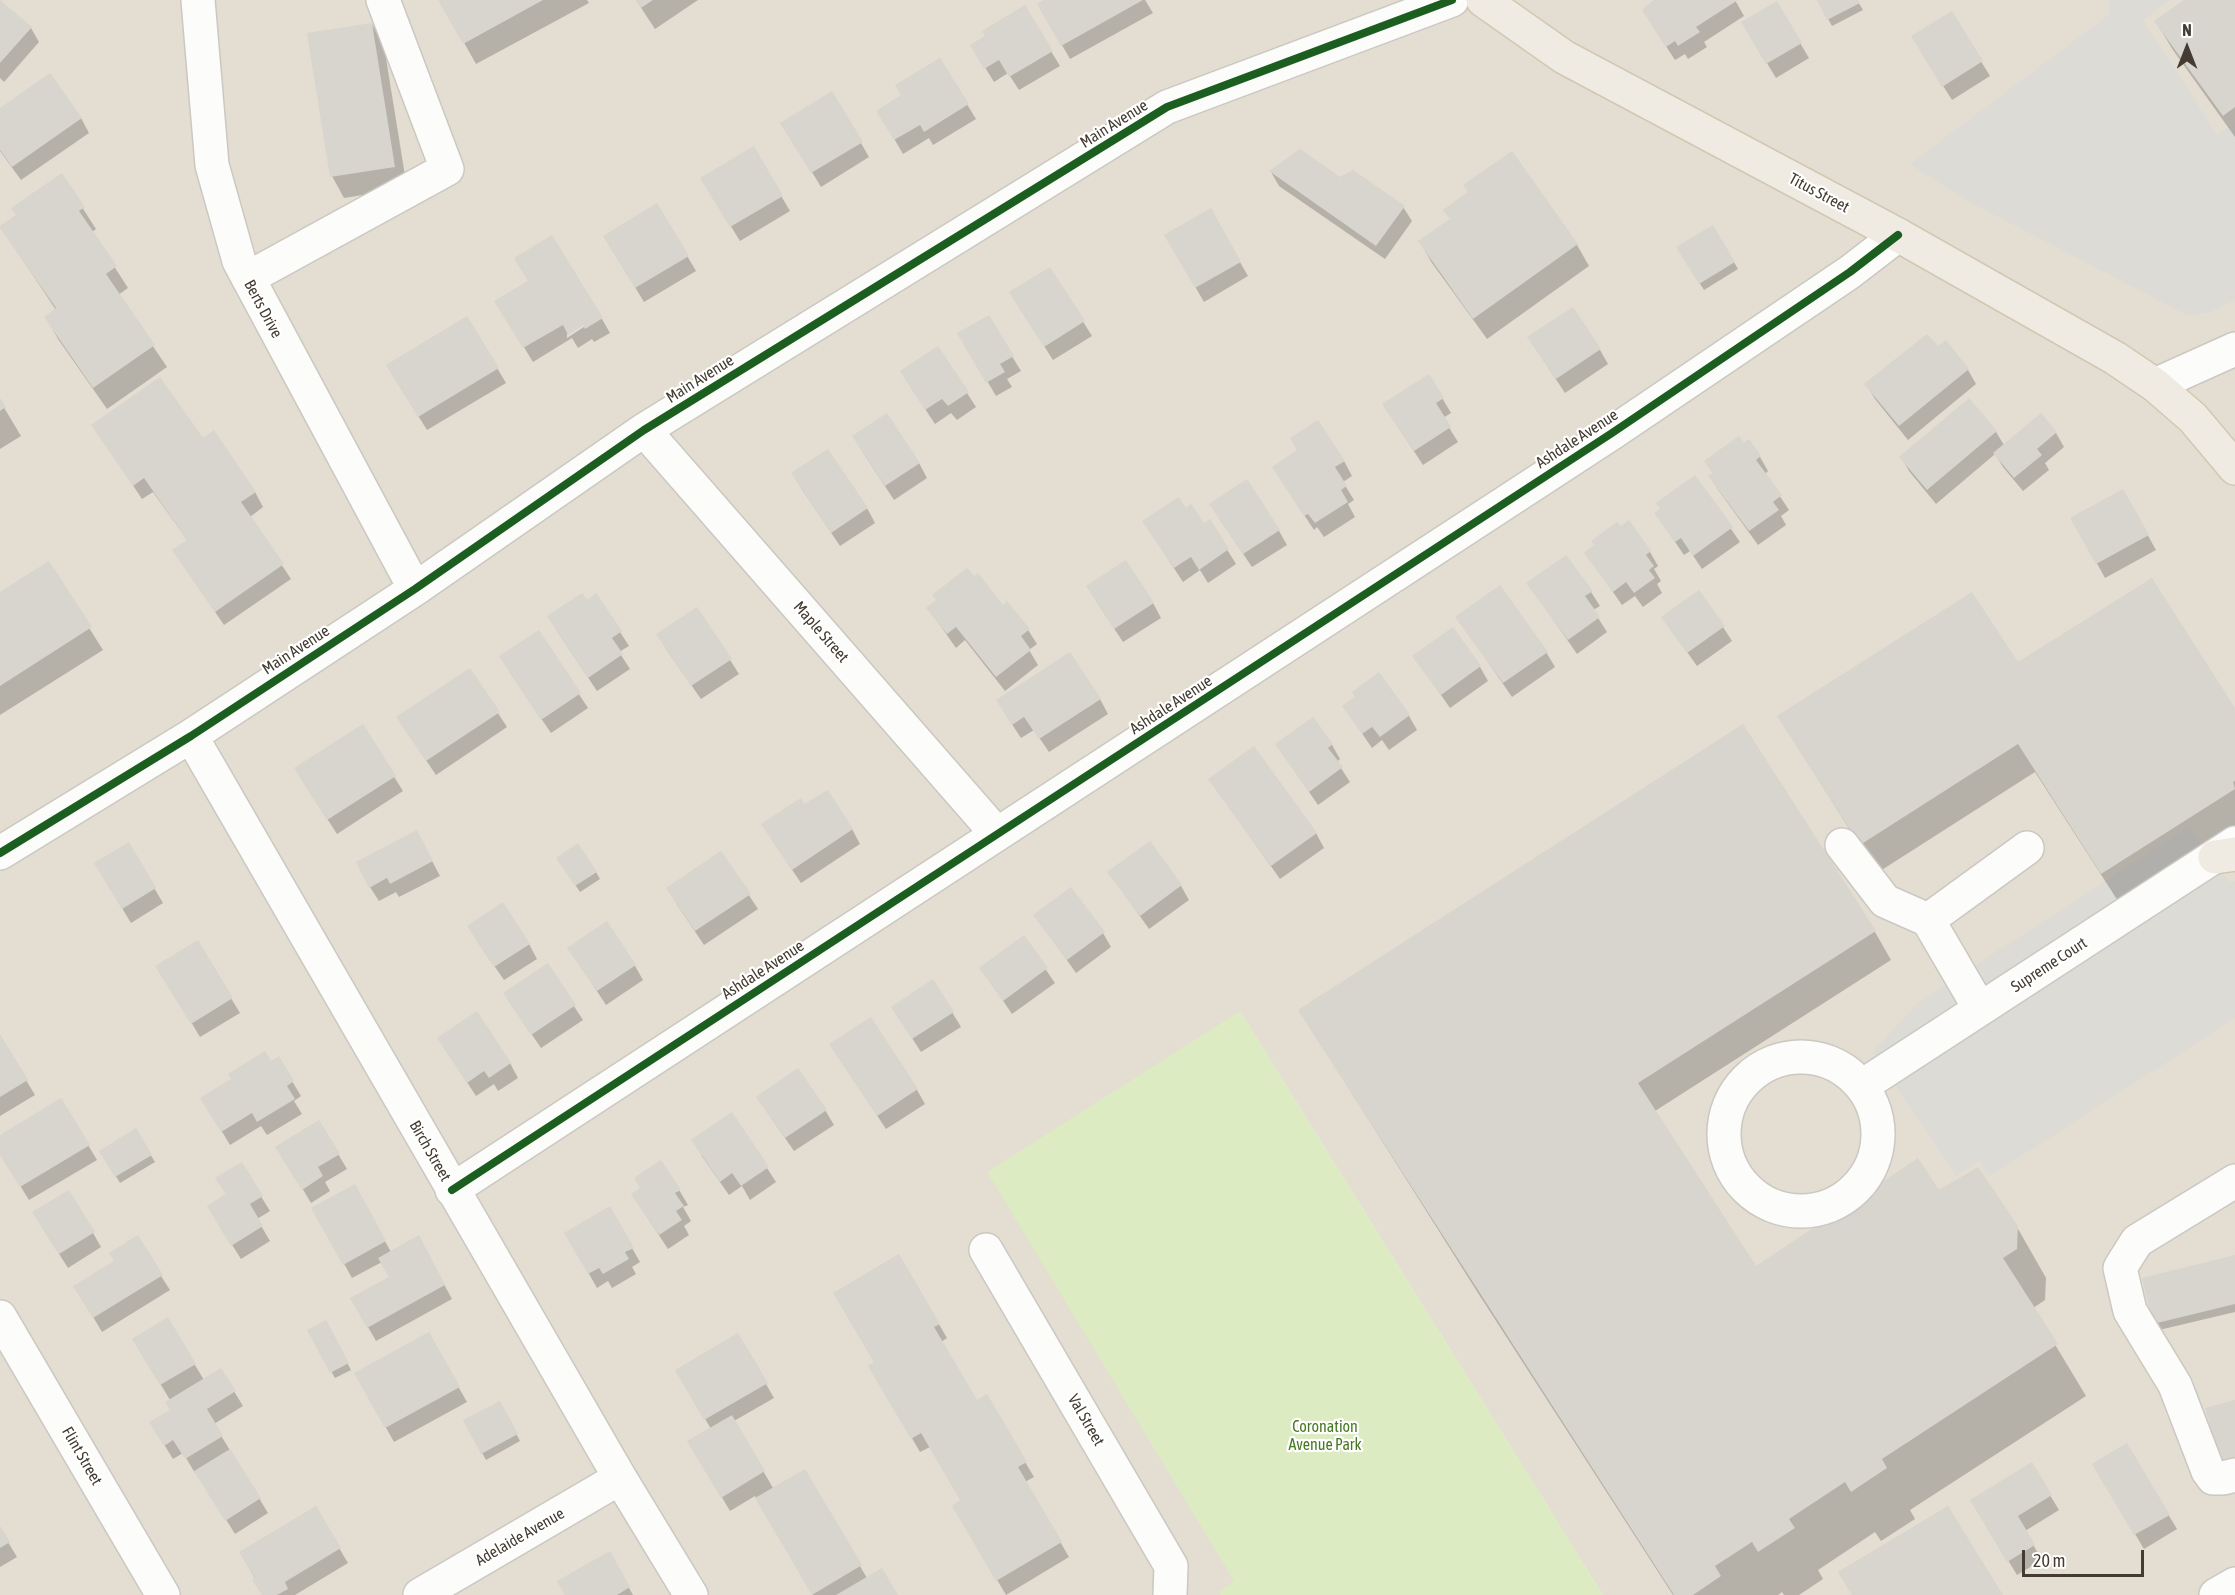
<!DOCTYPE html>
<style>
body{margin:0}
#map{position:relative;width:2235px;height:1595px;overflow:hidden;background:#eeece6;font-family:"Asap Condensed",sans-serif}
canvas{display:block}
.north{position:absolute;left:2157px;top:18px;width:60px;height:60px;-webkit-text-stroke:4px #fff;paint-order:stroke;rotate:0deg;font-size:16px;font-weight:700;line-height:24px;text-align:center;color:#443c32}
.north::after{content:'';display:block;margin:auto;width:21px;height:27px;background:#443c32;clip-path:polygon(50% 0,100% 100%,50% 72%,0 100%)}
.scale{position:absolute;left:2022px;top:1550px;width:122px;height:27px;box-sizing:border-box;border:3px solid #443c32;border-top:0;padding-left:8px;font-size:18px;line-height:21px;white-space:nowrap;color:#443c32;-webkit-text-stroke:4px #fff;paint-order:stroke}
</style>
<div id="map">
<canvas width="2235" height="1595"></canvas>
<div class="north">N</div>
<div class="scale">20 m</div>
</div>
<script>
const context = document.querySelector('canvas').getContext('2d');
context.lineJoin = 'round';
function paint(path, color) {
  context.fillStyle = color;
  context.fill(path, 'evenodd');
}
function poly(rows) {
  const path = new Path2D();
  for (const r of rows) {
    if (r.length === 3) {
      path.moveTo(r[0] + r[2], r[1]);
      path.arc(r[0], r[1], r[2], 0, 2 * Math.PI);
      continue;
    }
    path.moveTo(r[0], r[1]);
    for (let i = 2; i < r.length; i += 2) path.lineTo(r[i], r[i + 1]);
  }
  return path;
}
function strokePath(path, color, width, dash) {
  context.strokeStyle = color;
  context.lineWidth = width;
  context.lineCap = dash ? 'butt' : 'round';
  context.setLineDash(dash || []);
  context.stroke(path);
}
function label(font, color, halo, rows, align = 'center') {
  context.font = font + ' "Asap Condensed",sans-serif';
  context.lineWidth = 4.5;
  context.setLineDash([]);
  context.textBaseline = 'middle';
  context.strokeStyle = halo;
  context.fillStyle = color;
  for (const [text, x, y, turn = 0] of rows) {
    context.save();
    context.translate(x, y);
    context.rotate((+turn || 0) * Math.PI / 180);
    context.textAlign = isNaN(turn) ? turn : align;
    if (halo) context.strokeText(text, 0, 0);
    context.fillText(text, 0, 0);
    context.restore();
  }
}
const residential = poly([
 [0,0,2235,0,2235,1595,1603,1595,1240,1011,1235,1582,1219,1592,1221,1595,0,1595]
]);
const green = poly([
 [1240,1011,1603,1595,1221,1595,1219,1592,1234,1581,987,1172]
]);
const parking = poly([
 [2109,0,2170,0,2143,20,2217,135,2235,123,2235,300,2208,313,2187,315,1966,200,1910,164,2110,14],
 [2189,827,2229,882,2235,881,2235,1018,1990,1176,1979,1161,1956,1176,1873,1052,1919,1002]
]);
const shadow = poly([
 [440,0,587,0,589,3,476,64],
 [636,0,698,0,655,29],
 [1047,0,1145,0,1153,13,1070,59,1039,5],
 [1655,0,1735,0,1744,16,1704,42,1707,47,1688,59,1685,54,1675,60,1652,25],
 [1818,0,1857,0,1863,10,1832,26],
 [2187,0,2235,0,2235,137,2173,50,2156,22],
 [0,1,31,28,39,42,4,82,0,78],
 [1776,3,1809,58,1776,78,1751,37],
 [1024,7,1060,66,1019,90,1008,73,994,82,972,46],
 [1951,13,1990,76,1952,100,1921,51],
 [372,24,384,46,407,188,344,198,332,176],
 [940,60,976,119,933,145,929,138,903,154,878,111,903,96],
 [832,93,869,157,821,187,783,124],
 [0,110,81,118,89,133,21,180,0,151],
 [753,148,790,211,740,241,702,179],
 [1512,153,1577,245,1589,266,1487,339,1432,263,1420,242,1451,220,1469,192],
 [1271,172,1340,179,1403,207,1412,221,1385,259,1279,186],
 [62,176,96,229,92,232,128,288,118,295,167,367,107,409,58,339,46,317,56,310,1,227,17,216],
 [657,205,696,271,644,302,613,251],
 [1210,210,1248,276,1204,302,1166,236],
 [1713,227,1738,269,1704,290,1678,248],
 [1050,269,1092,336,1053,360,1019,307],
 [505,316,602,319,610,333,594,342,592,339,578,348,572,338,533,362],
 [588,320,590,323,567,338,567,334],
 [988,317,1021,371,1007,379,1012,387,996,396,959,333],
 [467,318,506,383,427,430,396,380],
 [1945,342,1968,370,1976,384,1908,440,1875,399,1866,384,1938,348],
 [1600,350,1608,364,1565,393,1538,352],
 [1429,376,1451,413,1443,418,1458,442,1423,465,1393,419],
 [910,386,967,393,976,407,957,420,951,413,935,424],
 [1969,400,1996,432,2004,445,2056,433,2064,447,2045,463,2049,470,2023,491,2003,467,1995,454,1936,504,1909,471,1901,457],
 [0,401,21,436,0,449],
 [93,425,202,440,255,492,263,507,250,517,291,579,224,625,174,551,188,541,153,492,142,499],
 [1744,445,1760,457,1768,471,1765,474,1789,510,1781,516,1786,525,1758,545,1719,491,1710,477,1714,475,1706,462],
 [862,451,919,463,927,478,894,500],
 [1344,461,1352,476,1343,482,1354,500,1348,504,1355,517,1324,537,1317,527,1314,530,1282,481],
 [1695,477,1740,542,1702,569,1690,551,1684,555,1656,514],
 [801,488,867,508,875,523,840,546],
 [2123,491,2156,550,2105,578,2072,518],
 [1186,510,1203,525,1209,521,1236,564,1208,583,1200,570,1183,582,1153,536],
 [1219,518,1279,531,1287,545,1252,567],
 [1650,552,1658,566,1654,569,1661,581,1657,584,1662,593,1643,607,1635,596,1622,605,1586,553],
 [48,563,103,650,0,715,0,594],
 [1528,583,1591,592,1600,606,1593,610,1607,632,1577,654],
 [1096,601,1153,603,1161,618,1123,642],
 [1007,603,1028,630,1037,644,1029,650,1038,665,1005,691,965,640,956,648,928,608,1002,607],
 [697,609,739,674,701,699,666,649],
 [1457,617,1546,652,1555,667,1512,697],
 [1663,618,1723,627,1732,641,1697,666],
 [557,631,620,632,629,646,619,652,630,669,597,691],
 [538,632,588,708,551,733,509,671],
 [1414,656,1480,667,1488,681,1450,708],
 [2018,664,2235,712,2235,828,2118,901,2035,772,1877,873,1779,717],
 [470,670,507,727,436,775,407,732],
 [1100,699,1108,714,1049,752,1034,730,1021,738,1006,715],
 [1344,707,1409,716,1417,730,1389,750,1382,740,1372,748],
 [362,726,403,791,337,834,304,783],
 [1277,745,1332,745,1340,759,1337,762,1350,782,1318,805],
 [1210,780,1316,833,1324,848,1280,879],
 [804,806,852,829,860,844,801,883,771,838],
 [128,844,163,903,131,923,104,878],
 [424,846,440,876,399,897,396,892,379,901,370,887],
 [721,853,758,909,704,945,676,903],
 [562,865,596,872,600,879,580,892],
 [1109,872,1181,886,1189,900,1149,929],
 [1035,915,1103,933,1111,947,1076,973],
 [1875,932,1891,960,1655,1111,1756,1268,1938,1192,2017,1227,2046,1278,2045,1300,2033,1308,2086,1396,1910,1510,1915,1519,1881,1541,1875,1532,1818,1570,1823,1579,1799,1595,1784,1595,1782,1592,1778,1595,1673,1595,1478,1293,1300,1011],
 [1024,938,1055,983,1012,1014,981,968],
 [477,941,529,944,537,959,504,980],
 [197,942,240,1013,200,1037,166,980],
 [578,962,635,966,643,980,606,1005],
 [547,965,583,1020,541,1048,513,1007],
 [933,981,961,1027,921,1052,901,1021],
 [0,1037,35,1095,0,1116],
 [439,1039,510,1063,518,1078,498,1091,494,1084,476,1096],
 [278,1058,301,1096,294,1101,302,1114,267,1135,261,1126,230,1145,202,1098,233,1079],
 [840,1059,917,1090,925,1104,886,1129],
 [61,1100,97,1160,29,1200,0,1153,0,1137],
 [825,1110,834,1125,794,1151,767,1112],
 [732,1114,776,1182,750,1200,742,1186,729,1195,701,1155],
 [319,1122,347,1169,325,1182,330,1191,311,1203,286,1161],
 [135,1130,155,1162,120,1183,101,1151],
 [241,1164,270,1211,257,1219,270,1241,241,1259,217,1221],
 [354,1186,391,1252,418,1237,452,1299,376,1341,352,1299,391,1278,382,1262,352,1278,313,1208],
 [679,1190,688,1205,683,1207,691,1221,684,1226,689,1235,668,1249,641,1208],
 [609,1208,640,1262,632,1267,636,1274,612,1288,608,1281,597,1288,566,1233],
 [42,1227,93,1233,101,1247,68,1268],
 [899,1256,947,1338,941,1342,976,1402,986,1396,1034,1477,1025,1482,1069,1557,1006,1595,954,1506,962,1501,930,1447,920,1452,870,1366,876,1362],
 [2235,1257,2235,1312,2159,1330,2155,1324],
 [161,1276,170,1290,102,1332,75,1286],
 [167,1319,204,1380,221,1370,243,1406,214,1424,268,1513,235,1534,197,1472,195,1473,183,1453,173,1459,151,1423,172,1410,170,1400,134,1340],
 [325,1322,351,1370,335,1378,309,1331],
 [428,1334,467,1402,394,1442,356,1374],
 [738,1335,774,1398,734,1421,773,1488,804,1471,867,1578,897,1595,813,1595,755,1496,730,1511,689,1441,711,1429,677,1370],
 [500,1403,520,1441,486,1460,465,1421],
 [2126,1445,2177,1529,2144,1549,2094,1465],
 [2031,1464,2059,1510,2025,1531,2042,1560,2017,1575,1980,1514],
 [315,1508,348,1563,295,1595,264,1595,241,1553],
 [0,1529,17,1557,0,1567],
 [609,1553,633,1595,566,1595]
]);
const building = poly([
 [0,0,32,27,0,63],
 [438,0,543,0,463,44],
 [636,0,653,0,641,8],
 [1044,0,1143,0,1061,46,1037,4],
 [1654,0,1738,0,1696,27,1700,32,1678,46,1675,41,1666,47,1642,10],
 [1817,0,1858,0,1860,3,1827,20],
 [2184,0,2235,0,2235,107,2223,116,2154,21],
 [1777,1,1802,43,1766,64,1741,22],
 [1025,5,1053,51,1009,77,999,60,984,69,970,45,985,36,982,31],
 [1952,11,1983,61,1942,87,1911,36],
 [372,23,395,167,330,177,307,33],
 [940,58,969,104,924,132,920,125,894,140,876,111,901,95,895,85],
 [50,73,82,118,12,167,0,150,0,108],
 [832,91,863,142,811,173,780,123],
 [754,146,783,196,730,227,700,178],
 [1300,149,1340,177,1353,170,1405,206,1376,246,1269,171],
 [1512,151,1578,244,1473,319,1418,241,1450,219,1443,210,1468,192,1463,185],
 [62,173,85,207,79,211,117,266,106,274,155,345,93,388,44,317,56,308,0,228,0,226,16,215,11,208],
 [657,203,689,256,635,288,603,236],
 [1211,208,1241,262,1195,288,1164,235],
 [1713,225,1735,262,1699,284,1676,247],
 [552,235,603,318,585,329,583,325,568,335,563,325,523,348,494,301,528,281,514,258],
 [1050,267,1085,321,1044,347,1009,292],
 [1573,307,1601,349,1556,379,1527,337],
 [989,315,1014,356,1000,364,1005,372,986,383,957,333],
 [467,316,499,368,418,417,386,365],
 [1927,334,1938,346,1946,340,1969,369,1899,426,1864,384],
 [938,346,969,392,948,406,942,399,925,410,900,371],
 [1429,374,1444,398,1436,403,1451,427,1414,451,1382,404],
 [160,377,203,438,214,430,256,492,241,502,284,564,215,612,172,550,187,540,144,478,133,486,91,425],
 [0,398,6,407,0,411],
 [1969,398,1997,431,1927,490,1899,457],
 [887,413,920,463,885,486,852,436],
 [2041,413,2057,432,2037,449,2042,455,2014,478,1993,453],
 [1318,420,1345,461,1335,467,1347,486,1341,490,1348,502,1315,523,1308,514,1304,516,1272,467,1297,450,1290,438],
 [1739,436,1744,443,1749,439,1761,456,1756,460,1782,495,1773,502,1779,510,1749,531,1708,476,1713,473,1704,461],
 [828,449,868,508,831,533,791,473],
 [1695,475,1733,527,1693,556,1681,538,1675,542,1654,513,1660,509,1656,503],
 [1247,479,1280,530,1243,554,1209,504],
 [2123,489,2149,535,2096,564,2070,518],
 [1179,497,1186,508,1191,504,1204,523,1210,519,1229,549,1199,570,1191,557,1174,568,1142,521],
 [1629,520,1651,551,1646,555,1654,566,1649,570,1655,578,1634,593,1626,582,1613,592,1584,553,1594,545,1591,541,1617,522,1621,526],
 [1566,555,1593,591,1585,596,1600,617,1568,640,1526,583],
 [1126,560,1154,603,1114,629,1086,586],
 [49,561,92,627,0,686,0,592],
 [967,568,974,576,978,573,1003,605,1007,601,1030,629,1021,636,1031,650,996,677,956,627,947,634,926,608,936,600,932,595],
 [2152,578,2235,708,2235,781,2233,782,2235,789,2101,874,2018,744,1860,845,1777,716,1972,592,2018,662],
 [1500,585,1548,652,1503,683,1455,617],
 [1699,590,1725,626,1687,653,1661,617],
 [582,593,587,600,596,593,622,631,612,638,623,654,588,678,547,616],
 [697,607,732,659,691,686,656,634],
 [1453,627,1481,666,1441,695,1412,656],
 [539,630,581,693,541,720,499,656],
 [1070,652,1101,699,1039,739,1024,717,1012,725,996,700],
 [470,668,500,712,426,761,396,717],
 [1379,672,1410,715,1380,737,1372,727,1362,734,1342,706,1355,697,1352,692],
 [1313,717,1333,744,1328,748,1343,767,1309,792,1275,744],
 [363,724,396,776,327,820,294,768],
 [1743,724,1876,931,1638,1083,1756,1266,1918,1158,1939,1190,1978,1167,2018,1226,2017,1249,2003,1258,2058,1344,1882,1459,1887,1468,1851,1492,1845,1482,1789,1519,1795,1528,1758,1552,1752,1542,1715,1566,1721,1576,1693,1595,1674,1595,1298,1010],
 [1254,746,1317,833,1271,866,1208,779],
 [828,790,853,829,792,870,761,824,801,798,804,804],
 [417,830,433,861,390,884,387,878,369,888,356,862],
 [1150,841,1182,885,1140,916,1107,872],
 [129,842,156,888,122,909,94,863],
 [578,843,597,872,575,886,556,858],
 [721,851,751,894,695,931,666,888],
 [1071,887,1105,932,1067,960,1033,915],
 [503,902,530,944,494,967,467,926],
 [607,921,636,965,597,991,567,948],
 [1024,935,1048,968,1003,1001,979,968],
 [198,940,233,998,191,1024,155,966],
 [548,963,576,1005,531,1035,503,993],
 [933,979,954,1012,912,1039,891,1007],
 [477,1011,511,1063,489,1078,484,1071,467,1083,437,1038],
 [871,1017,918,1089,877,1116,829,1044],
 [0,1034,28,1080,0,1097],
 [265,1051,271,1061,279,1056,294,1081,287,1086,295,1099,257,1122,252,1113,221,1132,200,1098,231,1079,228,1074],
 [798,1068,827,1110,785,1138,756,1097],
 [61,1098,90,1145,20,1187,0,1155,0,1135],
 [732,1112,769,1167,741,1186,732,1173,720,1182,691,1140],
 [319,1120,340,1154,318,1167,323,1176,302,1190,275,1147],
 [136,1128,152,1155,115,1177,99,1151],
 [661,1160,681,1190,675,1193,684,1206,676,1211,682,1220,659,1235,631,1194,640,1188,634,1178],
 [242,1162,263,1196,250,1204,263,1226,231,1246,207,1206,226,1194,215,1178],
 [355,1184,386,1241,343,1265,311,1208],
 [69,1190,95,1232,59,1254,32,1212],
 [610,1206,634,1248,625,1252,629,1259,603,1274,599,1268,588,1274,564,1233],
 [138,1235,163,1275,93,1318,73,1286,114,1261,109,1253],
 [419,1235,445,1285,367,1328,350,1298,389,1277,378,1258],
 [899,1254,940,1324,934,1327,977,1400,987,1394,1027,1462,1018,1467,1062,1542,996,1581,952,1506,960,1500,921,1433,911,1439,868,1366,874,1362,833,1293],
 [2235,1255,2235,1304,2153,1324,2142,1278],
 [168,1317,196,1364,160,1385,132,1339],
 [326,1320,349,1363,330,1373,307,1330],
 [429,1332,460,1387,385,1428,354,1373],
 [738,1333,768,1383,704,1420,675,1370],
 [221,1368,236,1391,207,1409,223,1436,185,1459,173,1440,164,1446,149,1422,170,1410,165,1402],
 [2235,1400,2235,1463,2222,1467,2205,1408],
 [500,1401,518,1434,481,1454,463,1420],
 [732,1415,765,1471,721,1498,687,1441],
 [2127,1443,2170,1515,2134,1535,2092,1464],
 [230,1449,261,1498,225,1521,194,1471],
 [2032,1462,2052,1495,2018,1516,2035,1545,2007,1562,1970,1500],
 [805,1469,862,1565,812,1595,755,1498],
 [316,1506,341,1548,285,1582,288,1589,277,1595,262,1595,252,1580,255,1578,239,1552],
 [1948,1506,2003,1595,1852,1595,1838,1572],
 [0,1526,10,1542,0,1548],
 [610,1551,630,1587,617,1595,565,1595,557,1581],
 [882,1568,898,1595,836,1595]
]);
const minor = poly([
 [198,0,212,165,239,261,415,589],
 [248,278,447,169,383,0],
 [2155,385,2235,349],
 [644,430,997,834],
 [191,736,620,1478,691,1595],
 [1842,845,1885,901,1928,920,1980,1009],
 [0,853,191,736,415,589,644,430,1167,107,1452,0],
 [1928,920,2027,848],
 [1801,1134,77],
 [1862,1086,2235,843],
 [2235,1181,2137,1241,2120,1268,2130,1311,2175,1385,2208,1471,2213,1478,2223,1478,2235,1475],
 [452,1190,1612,433,1850,272,1898,235],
 [986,1250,1171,1566,1170,1595],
 [0,1317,163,1595],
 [420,1595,620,1478],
 [2216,1595,2235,1584]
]);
const major = poly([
 [1483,0,1564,57,1898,235,2115,358,2155,385,2193,418,2235,468],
 [2215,857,2235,854]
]);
const cycleway = poly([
 [0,853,191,736,415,589,644,430,1167,107,1452,0],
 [452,1190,1612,433,1850,272,1898,235]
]);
const streetNames = [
 ["Main Avenue",1114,124,-32],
 ["Titus Street",1819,193,28],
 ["Berts Drive",263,309,62],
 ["Main Avenue",700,379,-32],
 ["Ashdale Avenue",1577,439,-33],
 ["Maple Street",821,632,49],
 ["Main Avenue",296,650,-33],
 ["Ashdale Avenue",1171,705,-33],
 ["Supreme Court",2049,965,-33],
 ["Ashdale Avenue",763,970,-33],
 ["Birch Street",430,1151,60],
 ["Val Street",1086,1420,60],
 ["Flint Street",82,1456,60],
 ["Adelaide Avenue",520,1537,-30]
];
const parkNames = [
 ["Coronation",1325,1427],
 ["Avenue Park",1325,1445]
];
paint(residential, '#e3ddd2');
paint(green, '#ddebc3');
paint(parking, '#dddbd6');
paint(shadow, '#0003');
paint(building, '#d8d4ce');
strokePath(minor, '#cbc8c2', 36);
strokePath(major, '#d2c7b2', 36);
strokePath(minor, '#fcfcfb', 33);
strokePath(major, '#f0ebe2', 33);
strokePath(cycleway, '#1b5e20', 8);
label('16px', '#443c32', '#fff', streetNames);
label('16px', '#477823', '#fff', parkNames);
</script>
